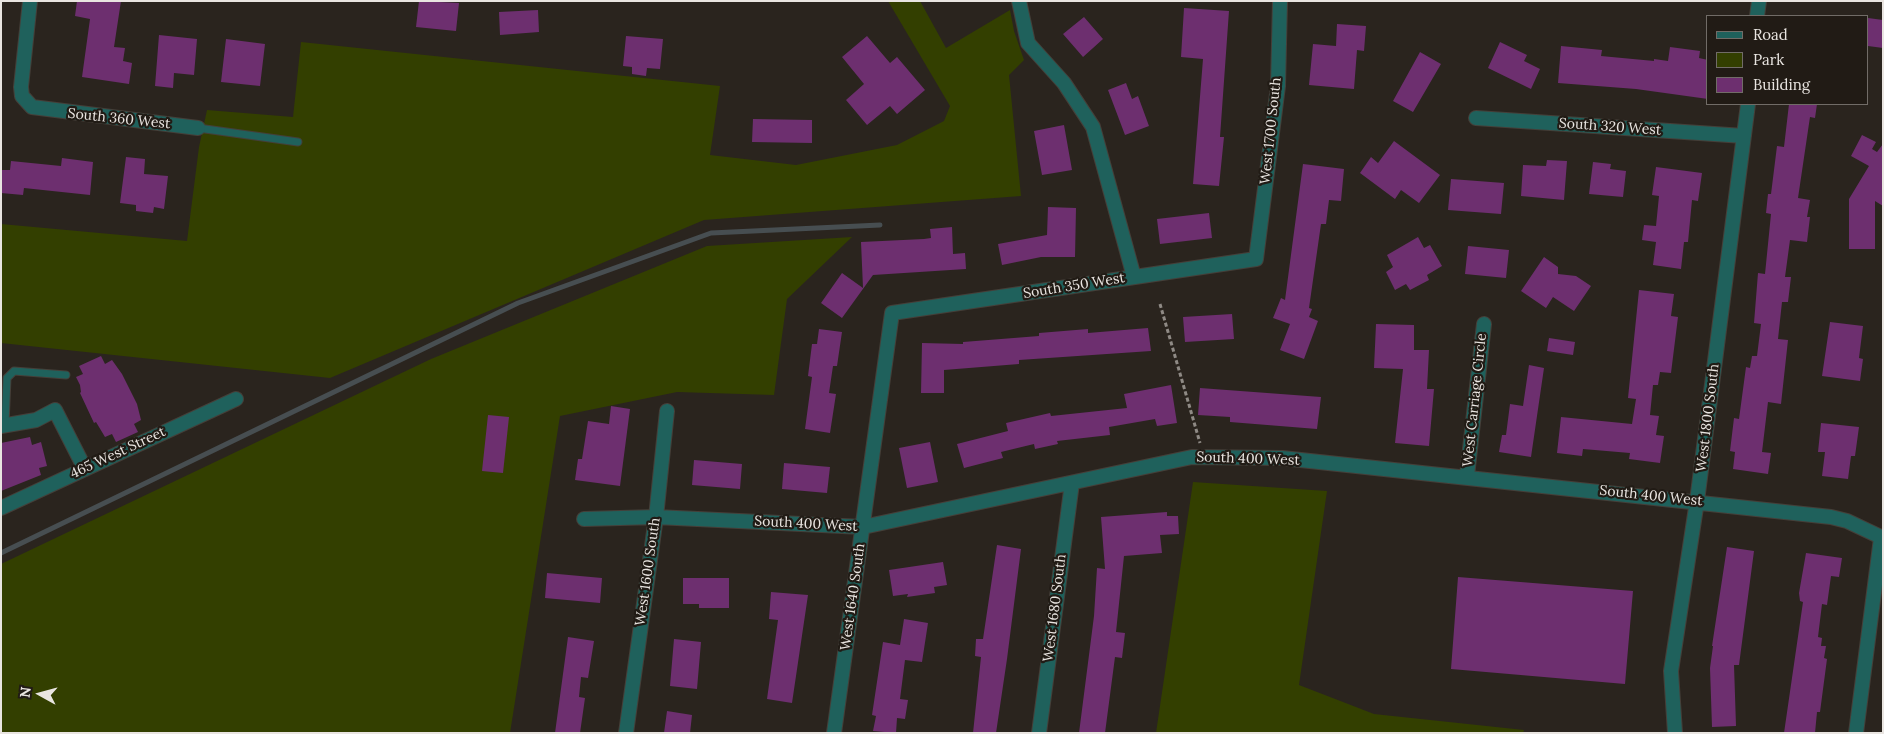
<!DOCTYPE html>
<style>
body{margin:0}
#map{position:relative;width:1884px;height:734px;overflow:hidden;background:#2a241e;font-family:Lora,serif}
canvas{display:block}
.frame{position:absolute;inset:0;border:2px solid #e9e5e1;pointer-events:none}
.legend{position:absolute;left:1706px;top:15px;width:162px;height:90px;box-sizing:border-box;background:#211b15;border:1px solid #716c67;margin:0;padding:6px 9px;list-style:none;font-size:15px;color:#e9e5e1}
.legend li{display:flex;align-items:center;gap:10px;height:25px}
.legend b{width:25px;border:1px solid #716c67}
.north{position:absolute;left:15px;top:669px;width:50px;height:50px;-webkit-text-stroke:4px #211b15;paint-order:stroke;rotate:277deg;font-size:14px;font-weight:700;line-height:20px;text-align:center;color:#e9e5e1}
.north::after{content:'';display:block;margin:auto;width:18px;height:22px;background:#e9e5e1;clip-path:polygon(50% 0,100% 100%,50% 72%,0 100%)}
</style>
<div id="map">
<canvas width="1884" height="734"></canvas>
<div class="frame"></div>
<ul class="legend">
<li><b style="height:6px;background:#1f615c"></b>Road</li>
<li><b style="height:14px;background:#333f00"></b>Park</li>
<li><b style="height:14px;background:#6d2f6f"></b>Building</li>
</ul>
<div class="north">N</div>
</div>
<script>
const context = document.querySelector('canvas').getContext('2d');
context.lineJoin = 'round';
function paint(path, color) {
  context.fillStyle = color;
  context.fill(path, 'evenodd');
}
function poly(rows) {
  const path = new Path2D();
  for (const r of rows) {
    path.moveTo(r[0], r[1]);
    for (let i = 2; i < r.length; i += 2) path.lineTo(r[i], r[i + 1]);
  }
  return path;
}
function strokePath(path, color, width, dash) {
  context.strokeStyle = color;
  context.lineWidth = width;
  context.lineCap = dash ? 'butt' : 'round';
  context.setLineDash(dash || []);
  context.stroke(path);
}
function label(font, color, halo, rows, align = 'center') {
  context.font = font + ' Lora,serif';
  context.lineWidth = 4.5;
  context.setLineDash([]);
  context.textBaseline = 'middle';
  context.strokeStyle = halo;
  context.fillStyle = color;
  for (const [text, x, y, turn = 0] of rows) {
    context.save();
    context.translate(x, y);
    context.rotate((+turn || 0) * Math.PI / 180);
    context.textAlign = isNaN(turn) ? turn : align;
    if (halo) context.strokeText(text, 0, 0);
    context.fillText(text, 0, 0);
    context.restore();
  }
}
const green = poly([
 [888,1,920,1,946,48,1010,10,1014,31,1024,60,1009,75,1021,196,704,220,330,378,1,343,1,224,187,241,199,147,207,110,293,117,301,42,720,86,710,155,796,165,897,145,944,121,950,106],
 [852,237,787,299,774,395,677,392,560,416,510,733,1,733,1,564,431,359,707,246],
 [1193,482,1327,491,1299,685,1374,714,1524,730,1523,733,1156,733]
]);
const stream = poly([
 [1,553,518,303,711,233,880,225]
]);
const building = poly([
 [77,1,121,1,114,47,125,48,123,61,132,63,129,84,82,77,90,19,75,16],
 [419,1,459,3,456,31,416,27],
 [1184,8,1229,11,1220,137,1224,137,1219,186,1193,184,1203,59,1181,57],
 [538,10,539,32,500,35,499,12],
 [1084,17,1103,39,1083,57,1063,34],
 [1868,18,1883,20,1883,48,1868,46],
 [1337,24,1366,26,1364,51,1357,50,1354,89,1309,85,1313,44,1336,46],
 [159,35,197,39,194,75,174,73,173,88,155,86],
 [626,36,663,39,660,69,647,68,646,76,632,74,632,67,623,66],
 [867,36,890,63,897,57,925,90,897,114,890,106,867,125,846,100,864,84,842,57],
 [226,39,265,44,260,86,221,82],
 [1500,42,1527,55,1524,61,1540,69,1531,89,1488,68],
 [1561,46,1602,50,1601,56,1654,61,1654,59,1668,61,1670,47,1700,51,1699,58,1708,60,1708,99,1636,89,1558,83],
 [1420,52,1441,64,1413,112,1393,101],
 [1126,83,1132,99,1138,96,1149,126,1125,135,1108,90],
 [1789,104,1817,104,1815,118,1810,117,1798,198,1810,200,1807,217,1810,217,1807,242,1790,240,1785,277,1791,277,1788,302,1782,302,1778,339,1788,340,1781,404,1768,402,1762,452,1771,453,1768,474,1733,469,1735,452,1730,451,1734,418,1739,419,1746,367,1750,368,1752,356,1757,356,1761,324,1754,323,1758,273,1765,274,1771,214,1766,213,1768,194,1771,194,1777,146,1784,147],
 [753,119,812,120,812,143,752,142],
 [1064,125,1072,170,1042,175,1034,131],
 [1862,135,1876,142,1872,149,1877,152,1883,144,1883,206,1875,201,1875,249,1849,249,1849,199,1869,166,1851,156],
 [1394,141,1440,175,1419,203,1401,190,1395,199,1360,173,1371,157,1378,163],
 [126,157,145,159,144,174,168,176,164,209,154,207,153,213,136,211,136,205,120,203],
 [62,158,93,162,90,195,24,188,23,195,1,193,1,170,10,170,11,161,61,166],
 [1547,160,1567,161,1564,200,1521,196,1523,165,1546,166],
 [1593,162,1611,164,1610,169,1626,171,1623,197,1589,194],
 [1303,164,1344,169,1341,201,1329,200,1326,224,1321,224,1309,308,1312,309,1309,317,1318,321,1304,359,1280,350,1290,324,1273,318,1281,298,1285,300],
 [1656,167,1702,173,1698,201,1692,200,1688,242,1684,242,1681,269,1653,265,1656,242,1642,240,1644,225,1656,226,1659,196,1652,195],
 [1451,179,1504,183,1501,214,1448,210],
 [1048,207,1076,208,1075,257,1041,257,1002,265,998,244,1047,235],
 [1209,213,1212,238,1160,244,1157,219],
 [952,227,953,254,965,253,966,269,873,275,842,318,821,303,842,273,863,288,861,242,924,239,931,238,930,229],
 [1418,237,1424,248,1430,245,1442,266,1427,275,1429,280,1410,290,1406,284,1395,290,1386,272,1393,267,1387,255],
 [1468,246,1509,250,1506,278,1465,274],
 [1544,257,1558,267,1558,274,1576,276,1591,286,1574,311,1553,297,1546,308,1521,291],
 [1639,290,1674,294,1671,316,1678,317,1671,373,1660,372,1658,385,1653,385,1650,415,1659,416,1656,435,1664,436,1660,463,1629,459,1630,453,1583,449,1582,456,1557,453,1561,417,1632,424,1636,399,1628,398],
 [1232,314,1234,339,1185,342,1183,317],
 [1830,322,1863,326,1859,358,1863,359,1860,381,1822,376],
 [1376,324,1414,325,1414,350,1429,350,1427,389,1434,389,1429,446,1395,443,1403,369,1374,368],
 [1148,328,1151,351,1019,360,1019,364,944,370,944,393,921,393,922,343,963,344,963,342,1039,336,1039,333,1088,329,1088,333],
 [819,329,842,332,837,366,833,366,829,393,836,394,830,433,805,429,812,377,808,376,812,344,817,344],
 [1549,338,1575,342,1573,355,1547,351],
 [101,356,105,364,112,360,122,374,137,404,141,420,134,424,138,432,116,442,112,434,105,437,96,422,94,423,80,393,81,392,80,385,76,377,83,374,79,366],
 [1529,365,1544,368,1531,457,1499,452,1502,435,1506,435,1510,404,1523,406],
 [1171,385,1177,423,1157,426,1155,419,1109,427,1110,435,1057,441,1058,444,1035,449,1034,444,1001,452,1003,458,964,468,957,444,1008,431,1006,423,1050,413,1051,416,1127,408,1124,394],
 [1200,388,1321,397,1317,429,1230,422,1230,417,1198,415],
 [611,406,630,409,620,486,575,480,578,459,582,459,588,421,609,424],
 [488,415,509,417,503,473,482,471],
 [1821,423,1859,427,1855,456,1851,456,1848,479,1822,476,1825,452,1818,452],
 [30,437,32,445,41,442,47,466,39,468,41,475,1,491,1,443],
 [930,442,938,482,907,488,899,448],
 [694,460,742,464,740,489,692,485],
 [784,463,830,467,827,493,782,489],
 [1167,512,1167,516,1178,516,1179,534,1160,535,1162,553,1124,556,1116,632,1125,633,1122,658,1115,657,1105,733,1079,733,1094,616,1097,568,1105,569,1101,517],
 [997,545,1021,549,1007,659,996,733,973,733,981,657,975,656,976,639,983,639],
 [1727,547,1754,551,1739,665,1734,665,1736,726,1712,727,1710,668,1713,646,1712,646],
 [1806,553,1842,558,1839,577,1831,576,1827,605,1822,604,1818,637,1822,638,1821,646,1826,646,1824,658,1827,659,1820,712,1817,712,1815,733,1784,733,1803,602,1800,601,1799,593],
 [943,562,947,585,934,587,935,593,907,597,908,594,893,596,889,570],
 [547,573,602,578,600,603,545,598],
 [1458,577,1633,591,1625,684,1451,669],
 [683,578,729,578,729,608,699,608,699,604,683,604],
 [771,592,808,595,792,703,767,699,778,620,769,619],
 [904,619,928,623,922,662,905,660,900,699,908,700,905,719,897,718,896,733,873,731,876,716,872,715,883,642,900,645],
 [568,637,594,641,588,678,581,677,579,697,585,698,580,733,555,733],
 [674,639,701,642,697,689,670,686],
 [667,711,692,715,690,733,664,733]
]);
const path = poly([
 [1160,304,1200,443]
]);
const lane = poly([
 [198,128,298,142],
 [5,425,7,378,14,371,66,375]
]);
const street = poly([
 [30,1,21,87,22,96,32,107,198,128],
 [1019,1,1028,43,1064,83,1093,127,1134,277],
 [1757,16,1759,1],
 [1476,118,1744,136],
 [1,426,36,420,55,410,85,469],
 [1467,476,1484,324],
 [1,508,236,399],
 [584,519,656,517,863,527,1192,457,1282,458,1831,517,1847,521,1883,538],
 [626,733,656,517,667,411],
 [834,733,892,313,1256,259,1278,86,1280,1],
 [1039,733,1072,483],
 [1675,733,1671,671,1697,501,1748,104],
 [1856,733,1881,538]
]);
const streetNames = [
 ["South 360 West",119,119,6],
 ["South 320 West",1610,127,4],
 ["West 1700 South",1271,131,-84],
 ["South 350 West",1074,286,-9],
 ["West Carriage Circle",1475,400,-84],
 ["West 1800 South",1708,418,-83],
 ["465 West Street",118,453,-25],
 ["South 400 West",1248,459,2],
 ["South 400 West",1651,496,6],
 ["South 400 West",806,524,3],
 ["West 1600 South",648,572,-82],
 ["West 1640 South",853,597,-82],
 ["West 1680 South",1055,608,-83]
];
paint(green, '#333f00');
strokePath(stream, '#474e51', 5);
paint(building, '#6d2f6f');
strokePath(lane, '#453f39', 9);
strokePath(street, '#453f39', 16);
strokePath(path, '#8f8a85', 3, [4, 2.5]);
strokePath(lane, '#1f615c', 7);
strokePath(street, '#1f615c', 14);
label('14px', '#e9e5e1', '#211b15', streetNames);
</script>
